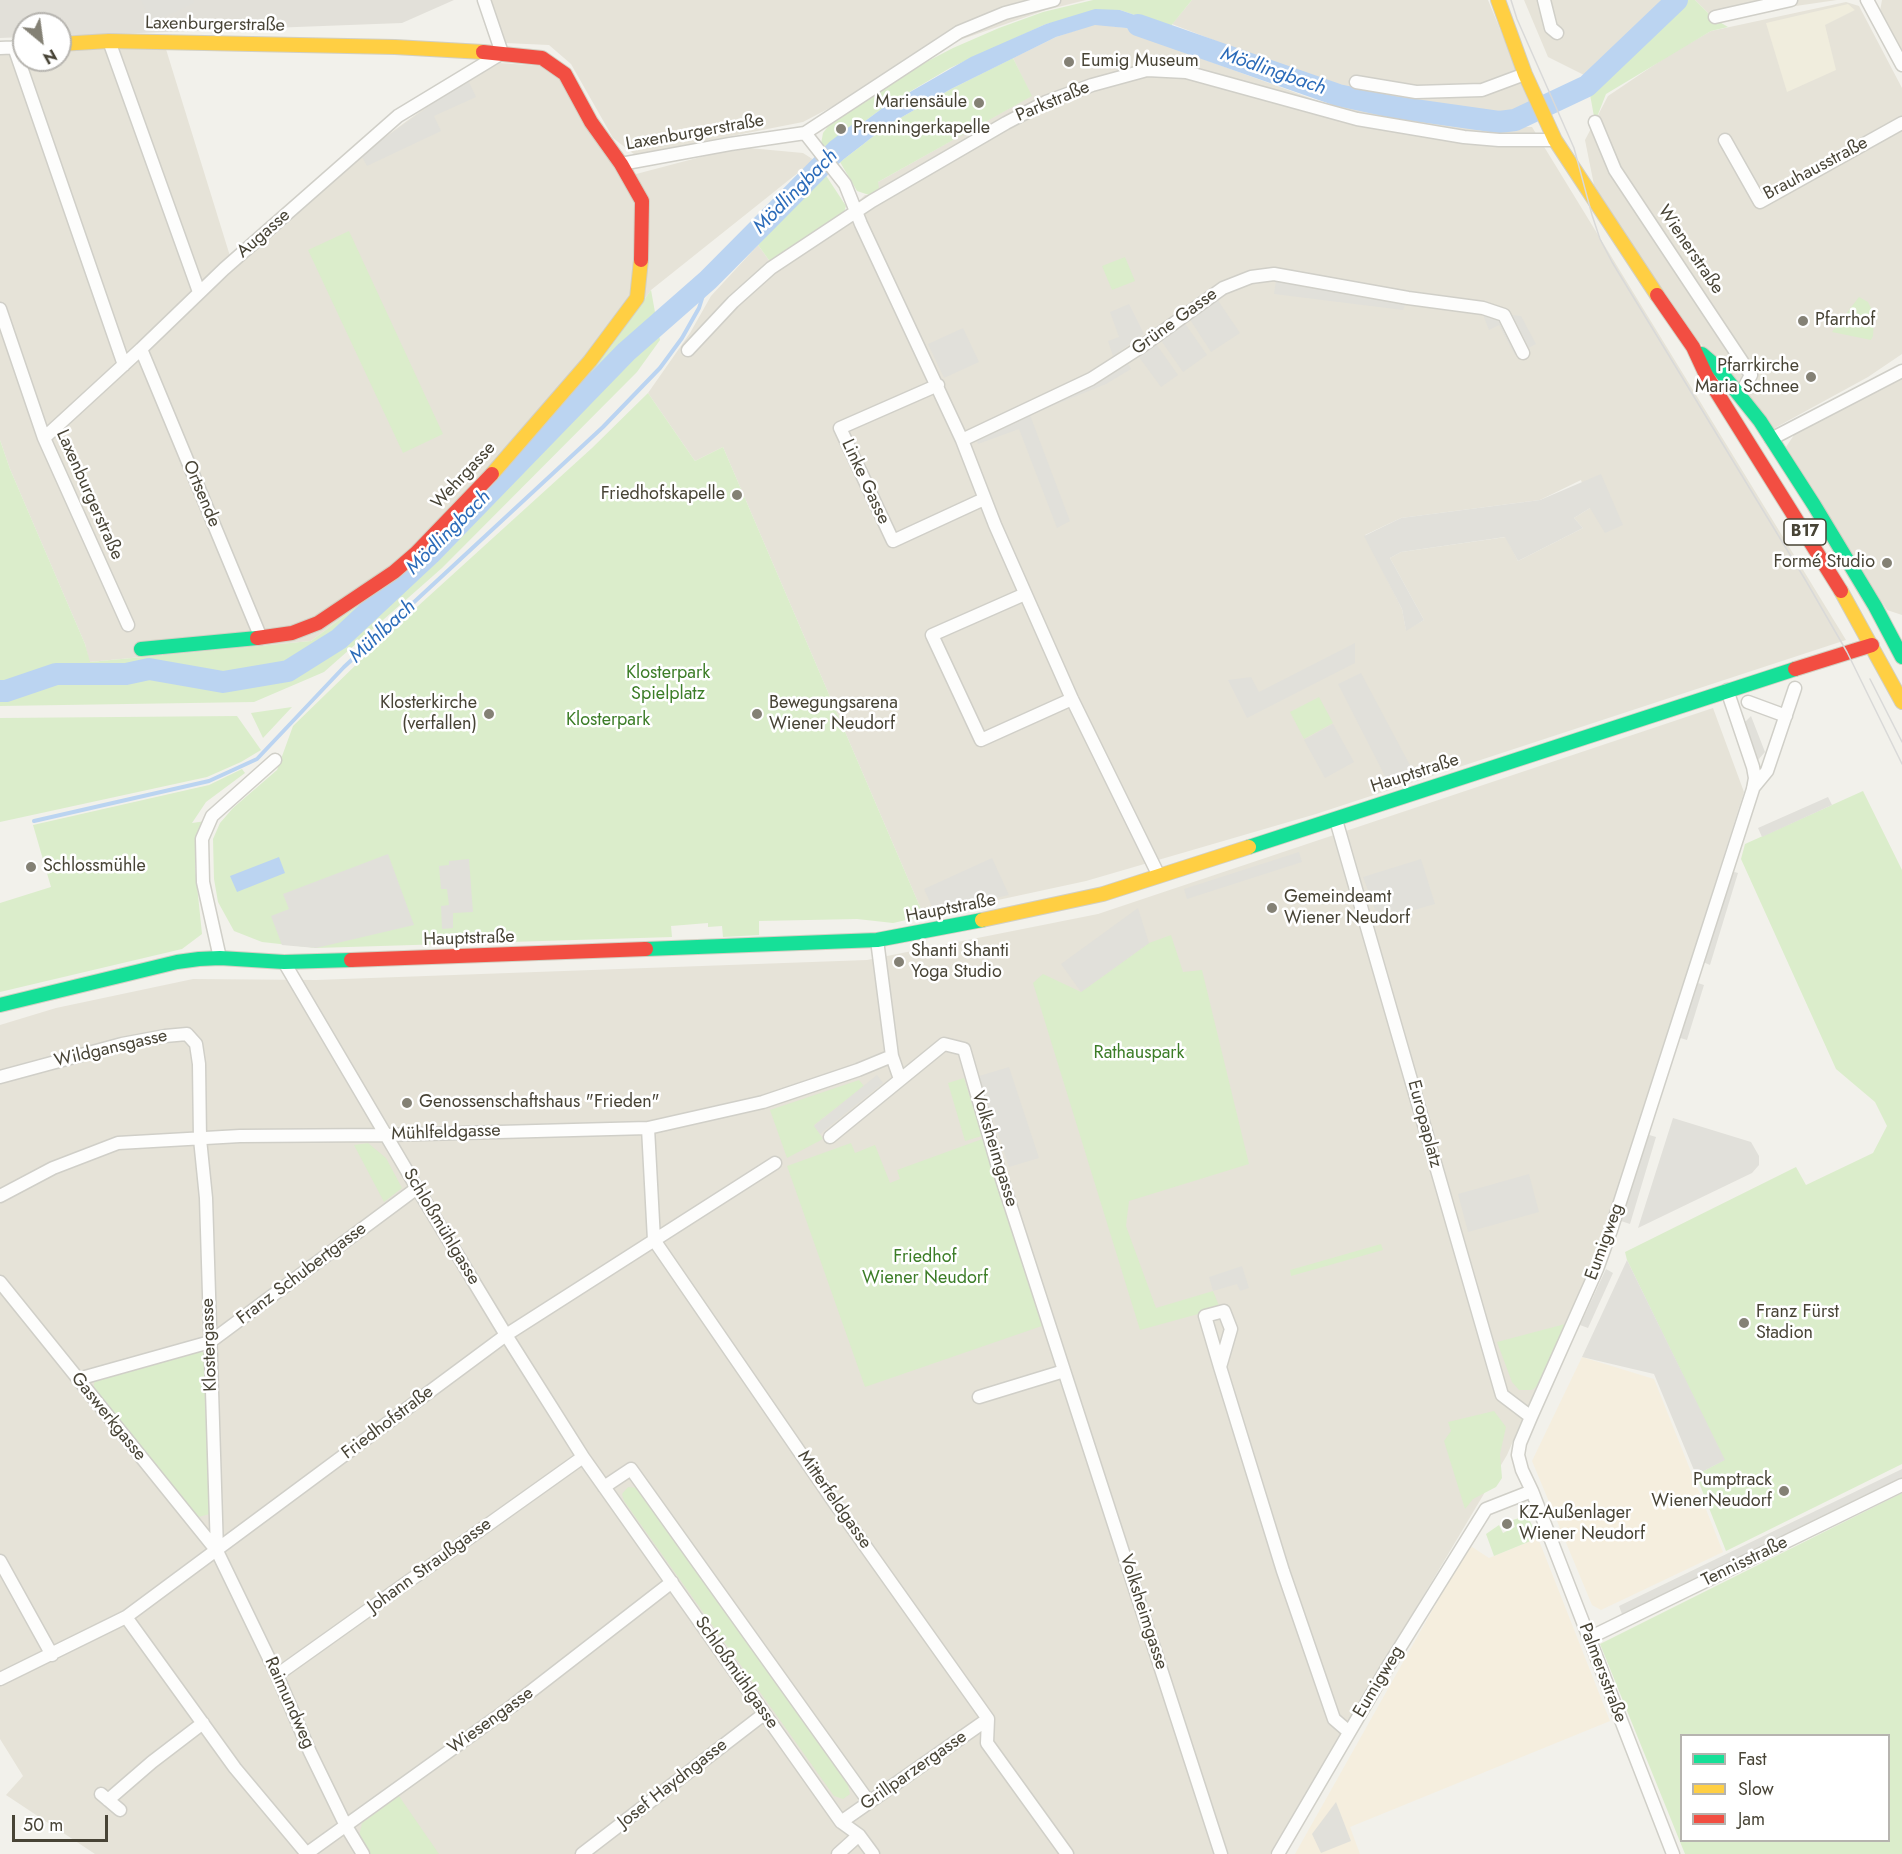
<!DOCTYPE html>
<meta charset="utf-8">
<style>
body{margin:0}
#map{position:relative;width:1902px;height:1854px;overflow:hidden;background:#f2f1eb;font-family:Jost,sans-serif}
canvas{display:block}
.legend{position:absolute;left:1680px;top:1734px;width:210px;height:108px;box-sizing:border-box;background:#fff;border:2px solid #b6b4af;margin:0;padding:8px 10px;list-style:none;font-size:18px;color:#484436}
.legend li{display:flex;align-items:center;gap:12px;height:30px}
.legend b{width:30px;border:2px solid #b6b4af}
.north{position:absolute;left:12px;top:12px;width:60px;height:60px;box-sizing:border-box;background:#fff;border:2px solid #b6b4af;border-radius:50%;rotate:151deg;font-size:16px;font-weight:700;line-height:24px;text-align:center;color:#484436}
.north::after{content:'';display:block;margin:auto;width:21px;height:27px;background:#848175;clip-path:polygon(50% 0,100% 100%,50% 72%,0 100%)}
.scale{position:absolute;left:12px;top:1815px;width:96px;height:27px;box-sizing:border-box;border:3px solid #484436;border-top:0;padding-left:8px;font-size:18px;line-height:21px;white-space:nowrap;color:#484436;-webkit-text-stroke:4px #fff;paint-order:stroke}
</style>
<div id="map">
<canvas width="1902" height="1854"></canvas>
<ul class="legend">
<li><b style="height:8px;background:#16e098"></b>Fast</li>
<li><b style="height:8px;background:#ffcf43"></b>Slow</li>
<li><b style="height:8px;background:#f24e42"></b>Jam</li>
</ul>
<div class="north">N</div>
<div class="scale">50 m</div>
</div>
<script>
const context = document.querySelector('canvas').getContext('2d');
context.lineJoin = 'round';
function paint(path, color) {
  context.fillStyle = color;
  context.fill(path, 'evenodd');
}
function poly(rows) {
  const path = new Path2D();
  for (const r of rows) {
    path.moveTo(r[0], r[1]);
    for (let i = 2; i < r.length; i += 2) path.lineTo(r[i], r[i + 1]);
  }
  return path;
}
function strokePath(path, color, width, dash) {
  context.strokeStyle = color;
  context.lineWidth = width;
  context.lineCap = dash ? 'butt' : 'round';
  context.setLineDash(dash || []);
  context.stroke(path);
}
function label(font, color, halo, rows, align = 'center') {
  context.font = font + ' Jost,sans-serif';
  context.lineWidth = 5;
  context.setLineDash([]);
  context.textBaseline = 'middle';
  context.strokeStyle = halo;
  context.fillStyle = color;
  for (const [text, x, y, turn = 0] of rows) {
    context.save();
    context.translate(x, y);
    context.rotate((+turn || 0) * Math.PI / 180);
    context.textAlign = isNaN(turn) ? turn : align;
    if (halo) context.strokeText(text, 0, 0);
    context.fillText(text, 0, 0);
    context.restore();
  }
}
const residential = poly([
 [491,0,1086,0,1046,10,957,41,803,122,635,155,613,138,571,64,549,45,505,43],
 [1192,0,1488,0,1531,104,1509,116,1386,98,1327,84,1172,24],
 [1524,0,1666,0,1616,51,1586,76,1548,57],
 [1695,0,1837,0,1713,18],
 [1882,0,1902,0,1902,51,1880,11],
 [1846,2,1859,6,1902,88,1902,354,1868,377,1773,429,1684,324,1594,185,1585,140,1608,96,1669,55,1711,31],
 [1095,24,1126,28,1151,40,1321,102,1454,125,1532,127,1846,640,1316,814,1086,881,924,916,723,447,695,461,648,393,690,333,711,296,758,245,771,263,843,216,865,195,869,195,878,182,1031,96,1013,58,1056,37],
 [1581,480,1590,508,1574,518,1583,528,1518,561,1506,537,1401,552,1390,558,1424,620,1406,630,1402,609,1365,535,1401,518,1540,500],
 [165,46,234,269,359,156,441,96,500,63,542,66,563,80,621,178,712,154,749,148,803,153,814,160,651,290,609,349,403,572,311,641,89,662,85,644,10,469,0,440,0,49,24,47,24,60,60,60,60,47],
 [1902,377,1902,615,1887,610,1786,447,1794,435],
 [1713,708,1744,792,1594,1266,1537,1386,1507,1455,1270,1854,95,1854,6,1795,23,1776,0,1739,0,1025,56,1008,193,979,316,980,867,960,1098,914]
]);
const commercial = poly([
 [1582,1357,1654,1379,1723,1552,1601,1610,1592,1605,1532,1461],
 [1538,1538,1610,1721,1350,1827,1360,1854,1295,1854,1469,1545,1489,1558]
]);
const industrial = poly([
 [0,0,454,0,402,23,60,36,60,24,24,24,24,37,0,38]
]);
const education = poly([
 [1848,4,1855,10,1825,25,1836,70,1787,92,1766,23]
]);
const green = poly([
 [1093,0,1192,0,1170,27,1120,10,1046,24,950,68,884,107,829,148,821,144,823,133,829,125,907,72,953,48,999,28,1043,12],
 [1682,0,1695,0,1713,18,1728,27,1711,31,1606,94,1595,122,1589,89],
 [1013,58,1032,96,878,182,879,188,869,195,857,191,840,162,888,125,951,89],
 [825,174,846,206,843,216,771,263,758,245],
 [349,231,443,434,403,453,308,250],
 [1125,257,1135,281,1112,290,1102,266],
 [651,290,660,340,637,372,442,568,324,672,254,702,0,706,0,440,10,469,85,644,90,662,311,641,403,572,413,575,504,488,504,470,609,349],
 [1859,297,1868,302,1872,310,1874,320,1873,336,1871,340,1832,332],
 [648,393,695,461,723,447,924,916,893,923,857,919,759,921,759,935,723,937,722,926,708,927,708,923,671,926,672,937,316,948,262,942,234,931,218,902,214,879,213,839,220,823,233,808,277,770,293,726,396,626,592,448],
 [1319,697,1333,723,1304,739,1290,712],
 [292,707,263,738,251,713],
 [237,716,261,750,241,762,207,777,0,822,0,718],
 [242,769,245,773,206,802,192,823,206,821,197,837,195,866,202,934,182,949,0,992,0,903,51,887,33,825,209,785],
 [1863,791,1902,870,1902,1464,1726,1551,1696,1475,1724,1460,1627,1260,1625,1252,1796,1167,1806,1185,1873,1153,1887,1126,1875,1102,1836,1069,1741,859,1745,844],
 [1171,935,1183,972,1202,970,1249,1164,1129,1201,1126,1226,1156,1308,1213,1291,1220,1308,1140,1330,1033,983,1043,974,1081,992,1149,943],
 [964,1078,982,1136,965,1141,948,1083],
 [859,1080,864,1086,814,1125,823,1139,787,1158,770,1110],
 [985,1138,1042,1326,865,1387,787,1166,851,1143,855,1153,875,1145,890,1183,900,1179,897,1170],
 [368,1143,386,1158,402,1188,384,1202,354,1145],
 [1381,1244,1383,1250,1291,1276,1290,1270],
 [1565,1324,1537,1386,1532,1390,1519,1390,1512,1382,1497,1342],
 [202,1350,208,1360,210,1514,198,1517,93,1390,95,1379],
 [1494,1411,1506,1427,1500,1454,1502,1478,1496,1487,1473,1499,1465,1509,1444,1441,1451,1431,1448,1422],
 [628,1487,638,1488,848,1785,850,1794,843,1799,834,1796,624,1501,622,1494],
 [1902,1493,1902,1854,1685,1854,1600,1644],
 [1682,1736,1888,1736,1888,1840,1682,1840],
 [1525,1516,1530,1521,1538,1538,1494,1556,1486,1534,1499,1525,1503,1533,1515,1527,1513,1520],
 [399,1796,439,1854,370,1854,359,1836,362,1823]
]);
const parking = poly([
 [141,0,193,0,194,3,152,23],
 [469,82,476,97,434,116,441,131,367,166,361,155,442,97],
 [1276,281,1407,300,1403,310,1274,294],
 [1217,299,1240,333,1211,352,1189,318],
 [1129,304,1144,334,1113,356,1108,341,1119,337,1110,312],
 [1482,312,1521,316,1536,344,1515,355,1499,325,1489,330],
 [1184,322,1207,355,1183,372,1160,339],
 [963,328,979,362,944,378,928,344],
 [1154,341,1178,375,1161,387,1136,353],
 [1126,360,1131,369,1106,384,1030,415,1070,521,1057,528,1019,429,978,444,976,439,1029,415,1028,413],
 [1601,474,1623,525,1605,533,1590,508,1574,518,1583,528,1518,561,1505,537,1401,552,1390,558,1424,620,1406,631,1402,609,1364,536,1401,518,1540,500],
 [1355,643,1355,663,1247,718,1228,680,1251,677,1259,692],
 [1361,673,1413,771,1389,784,1338,684],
 [1751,716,1765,752,1758,760,1744,723],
 [1333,724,1354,762,1325,778,1304,740],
 [1828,797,1832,805,1762,837,1758,828],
 [1299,852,1302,862,1187,899,1184,889],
 [388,854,414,925,316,948,282,945,271,916,289,909,283,894],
 [992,858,1009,895,934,911,924,889],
 [469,859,473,912,453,913,453,928,442,929,441,906,449,905,447,889,441,889,439,866,449,865,449,861],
 [1421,859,1435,904,1379,920,1363,877],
 [1731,871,1738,873,1710,965,1703,962],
 [1138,908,1149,943,1081,992,1061,964],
 [1695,982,1704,985,1687,1040,1677,1037],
 [1009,1067,1039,1158,1009,1167,979,1076],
 [877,1075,883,1083,820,1134,814,1126],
 [1673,1118,1751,1142,1759,1156,1759,1165,1752,1173,1638,1228],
 [1646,1134,1656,1137,1630,1224,1621,1221],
 [1529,1174,1539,1212,1468,1232,1458,1194],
 [1627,1260,1725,1460,1696,1475,1654,1374,1582,1357],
 [1242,1266,1249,1288,1240,1291,1237,1284,1213,1291,1209,1277],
 [1606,1269,1613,1273,1588,1328,1580,1325],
 [1902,1469,1902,1479,1622,1614,1619,1606],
 [1336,1802,1351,1841,1321,1853,1312,1834]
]);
const water = poly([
 [1095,9,1120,10,1170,27,1166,44,1126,28,1095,25,1056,37,951,89,888,125,840,162,829,148,884,107,971,57,1046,24],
 [279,857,285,873,237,892,230,876]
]);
const stream = poly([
 [34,821,209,781,257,759,344,667,603,427,660,368,682,338,699,308,708,280]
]);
const river = poly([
 [1138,25,1338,95,1393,107,1499,122,1515,120,1587,86,1677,0],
 [0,691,6,691,56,674,126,674,149,669,223,682,288,671,339,639,430,554,626,352,708,280,837,150,858,134]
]);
const street = poly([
 [1544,0,1551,28,1557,33],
 [1867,0,1902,65],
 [1715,17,1791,0],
 [109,41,199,292],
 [14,47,124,365],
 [0,48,24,47],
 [1356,82,1416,92,1482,90,1525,74],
 [1595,122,1615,170,1751,375,1740,395],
 [805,133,845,184,861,224,962,440,995,525,1072,699,1159,876],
 [1725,140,1760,202,1902,123],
 [621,164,730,144,805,133,959,32,1005,13,1054,0],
 [0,309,44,438,128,625],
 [141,349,261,638],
 [688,350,733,302,771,268,872,201,1006,123,1046,102,1092,85,1147,70,1186,72,1357,119,1464,137,1499,140,1555,140],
 [938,385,840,428,893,541,984,499],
 [44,438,141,349,224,269,398,116,502,53,484,0],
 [1771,439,1902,371],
 [962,440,1091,379,1141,347,1223,288,1251,277,1274,274,1408,298,1483,308,1504,315,1523,353],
 [1025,594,932,635,981,740,1072,699],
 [1748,702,1786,716],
 [1753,788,1767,771,1795,688],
 [1336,820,1502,1395,1531,1417],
 [877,940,892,1056,900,1079],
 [220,958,203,882,202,839,212,816,275,760],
 [284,962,417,1188,506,1335,583,1457,841,1822,859,1835,873,1854],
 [0,1077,122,1044,165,1036,187,1034,196,1044,199,1064,200,1139,206,1198,217,1551],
 [648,1128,654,1240,834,1502,988,1719,987,1743,1067,1854],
 [830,1137,944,1044,964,1049,998,1167,1221,1854],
 [0,1196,53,1168,118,1143,240,1136,387,1135,648,1128,763,1102,858,1070,892,1056],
 [0,1282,217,1551,277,1675,310,1752,346,1826,363,1854],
 [1220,1367,1231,1329,1224,1311,1205,1316,1220,1367,1283,1571,1334,1719,1349,1732],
 [78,1379,210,1342,417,1188],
 [979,1397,1064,1371],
 [604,1487,631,1469,869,1802],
 [0,1561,52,1655],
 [126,1617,235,1768,307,1854],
 [1589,1638,1902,1485],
 [277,1675,583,1457],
 [0,1679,126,1617,506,1335,775,1163],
 [101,1794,120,1810],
 [108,1800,152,1762,203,1723],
 [841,1822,988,1719],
 [306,1854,512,1706,672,1582],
 [582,1854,764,1714],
 [838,1854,859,1835],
 [1278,1854,1384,1673,1486,1509,1532,1491],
 [1673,1854,1532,1491,1522,1470,1518,1455,1520,1443,1531,1417,1597,1269,1611,1230,1753,789,1755,778,1753,767,1727,690]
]);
const fast = poly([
 [1702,354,1716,366,1760,421,1814,505,1875,606,1902,657],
 [141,649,257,638],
 [1249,847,1795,669],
 [646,949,877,940,982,920],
 [0,1005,177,962,199,959,220,958,284,962,351,960]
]);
const slow = poly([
 [1498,0,1525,74,1555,140,1657,295],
 [60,44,109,41,395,47,483,52],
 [492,474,590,361,637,298,641,260],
 [1841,591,1902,702],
 [982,920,1103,894,1249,847]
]);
const jam = poly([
 [483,52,542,58,565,74,591,122,621,164,642,201,641,260],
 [1657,295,1693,347,1706,375,1841,591],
 [257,638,292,633,318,623,394,572,416,553,492,474],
 [1795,669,1872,645],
 [351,960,646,949]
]);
const tram = poly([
 [1511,0,1517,19,1574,148,1592,215,1600,239,1612,262,1806,581,1847,652,1902,764],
 [1870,679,1902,742]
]);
const markers = [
 [1069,62,6,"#848175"],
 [979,103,6,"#848175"],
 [841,129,6,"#848175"],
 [1803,321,6,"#848175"],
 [1811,377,6,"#848175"],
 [737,495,6,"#848175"],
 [1887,563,6,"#848175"],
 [489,714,6,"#848175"],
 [757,714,6,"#848175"],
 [31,867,6,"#848175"],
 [1272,908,6,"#848175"],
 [899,962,6,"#848175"],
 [407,1103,6,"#848175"],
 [1744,1323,6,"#848175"],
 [1784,1491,6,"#848175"],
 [1507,1524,6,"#848175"]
];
const shields = [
 [1805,532,42]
];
const shieldNames = [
 ["B17",1805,532]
];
const streetNames = [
 ["Laxenburgerstraße",215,25,1],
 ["Parkstraße",1053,102,-23],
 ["Laxenburgerstraße",695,133,-10],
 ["Brauhausstraße",1816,169,-28],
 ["Augasse",264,234,-41],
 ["Wienerstraße",1690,250,56],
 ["Grüne Gasse",1175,322,-36],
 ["Wehrgasse",464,476,-47],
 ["Linke Gasse",865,482,65],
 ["Ortsende",201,494,67],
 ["Laxenburgerstraße",89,495,66],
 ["Hauptstraße",1415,774,-18],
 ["Hauptstraße",951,909,-11],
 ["Hauptstraße",469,939,-2],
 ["Wildgansgasse",111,1049,-13],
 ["Europaplatz",1424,1124,75],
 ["Mühlfeldgasse",446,1133,-2],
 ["Volksheimgasse",994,1149,73],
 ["Schloßmühlgasse",441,1227,59],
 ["Eumigweg",1605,1242,-70],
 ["Franz Schubertgasse",302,1274,-37],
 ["Klostergasse",210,1345,-92],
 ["Gaswerkgasse",108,1417,51],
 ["Friedhofstraße",388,1423,-37],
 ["Mitterfeldgasse",834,1500,55],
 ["Tennisstraße",1745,1562,-26],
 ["Johann Straußgasse",430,1566,-36],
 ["Volksheimgasse",1143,1612,72],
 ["Schloßmühlgasse",736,1673,55],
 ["Palmersstraße",1602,1673,69],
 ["Eumigweg",1379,1682,-59],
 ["Raimundweg",289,1703,66],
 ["Wiesengasse",491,1721,-36],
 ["Grillparzergasse",914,1771,-35],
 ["Josef Haydngasse",673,1784,-38]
];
const poiNames = [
 ["Eumig Museum",1081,62],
 ["Mariensäule",967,103,"right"],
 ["Prenningerkapelle",853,129],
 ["Pfarrhof",1815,321],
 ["Pfarrkirche",1799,367,"right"],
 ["Maria Schnee",1799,388,"right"],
 ["Friedhofskapelle",725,495,"right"],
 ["Formé Studio",1875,563,"right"],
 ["Klosterkirche",477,704,"right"],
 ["(verfallen)",477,725,"right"],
 ["Bewegungsarena",769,704],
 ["Wiener Neudorf",769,725],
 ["Schlossmühle",43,867],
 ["Gemeindeamt",1284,898],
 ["Wiener Neudorf",1284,919],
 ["Shanti Shanti",911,952],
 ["Yoga Studio",911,973],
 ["Genossenschaftshaus \"Frieden\"",419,1103],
 ["Franz Fürst",1756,1313],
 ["Stadion",1756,1334],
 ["Pumptrack",1772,1481,"right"],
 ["WienerNeudorf",1772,1502,"right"],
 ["KZ-Außenlager",1519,1514],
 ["Wiener Neudorf",1519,1535]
];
const parkNames = [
 ["Klosterpark",668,674],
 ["Spielplatz",668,695],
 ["Klosterpark",608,721],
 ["Rathauspark",1139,1054],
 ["Friedhof",925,1258],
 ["Wiener Neudorf",925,1279]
];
const waterNames = [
 ["Mödlingbach",1273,72,19],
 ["Mödlingbach",796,192,-45],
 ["Mödlingbach",449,533,-45],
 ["Mühlbach",383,632,-43]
];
paint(residential, '#e6e3d8');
paint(commercial, '#f5eede');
paint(industrial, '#e2e0d9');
paint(education, '#f0eddd');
paint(green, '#dbedcb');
paint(parking, '#e1e0da');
paint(water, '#bbd4f1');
strokePath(stream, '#bbd4f1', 4);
strokePath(river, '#bbd4f1', 22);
strokePath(street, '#d0cfc8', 15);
strokePath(fast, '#d2cfc2', 16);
strokePath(slow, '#d2cfc2', 16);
strokePath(jam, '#d2cfc2', 16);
strokePath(street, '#fdfdfc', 12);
strokePath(fast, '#16e098', 14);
strokePath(slow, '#ffcf43', 14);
strokePath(jam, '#f24e42', 14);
strokePath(tram, '#d9d9d8', 1.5);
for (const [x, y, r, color] of markers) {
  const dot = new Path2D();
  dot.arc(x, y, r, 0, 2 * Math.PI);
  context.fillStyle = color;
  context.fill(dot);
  strokePath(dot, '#fff', 2);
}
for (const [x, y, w] of shields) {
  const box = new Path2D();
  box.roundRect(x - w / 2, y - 13, w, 26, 4.5);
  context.fillStyle = '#fff';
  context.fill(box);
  strokePath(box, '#484436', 1.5);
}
label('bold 16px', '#484436', null, shieldNames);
label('18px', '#484436', '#fff', streetNames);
label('18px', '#484436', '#fff', poiNames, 'left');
label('18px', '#3c7d27', '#fff', parkNames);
label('italic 20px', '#2b6bb9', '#fff', waterNames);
</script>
